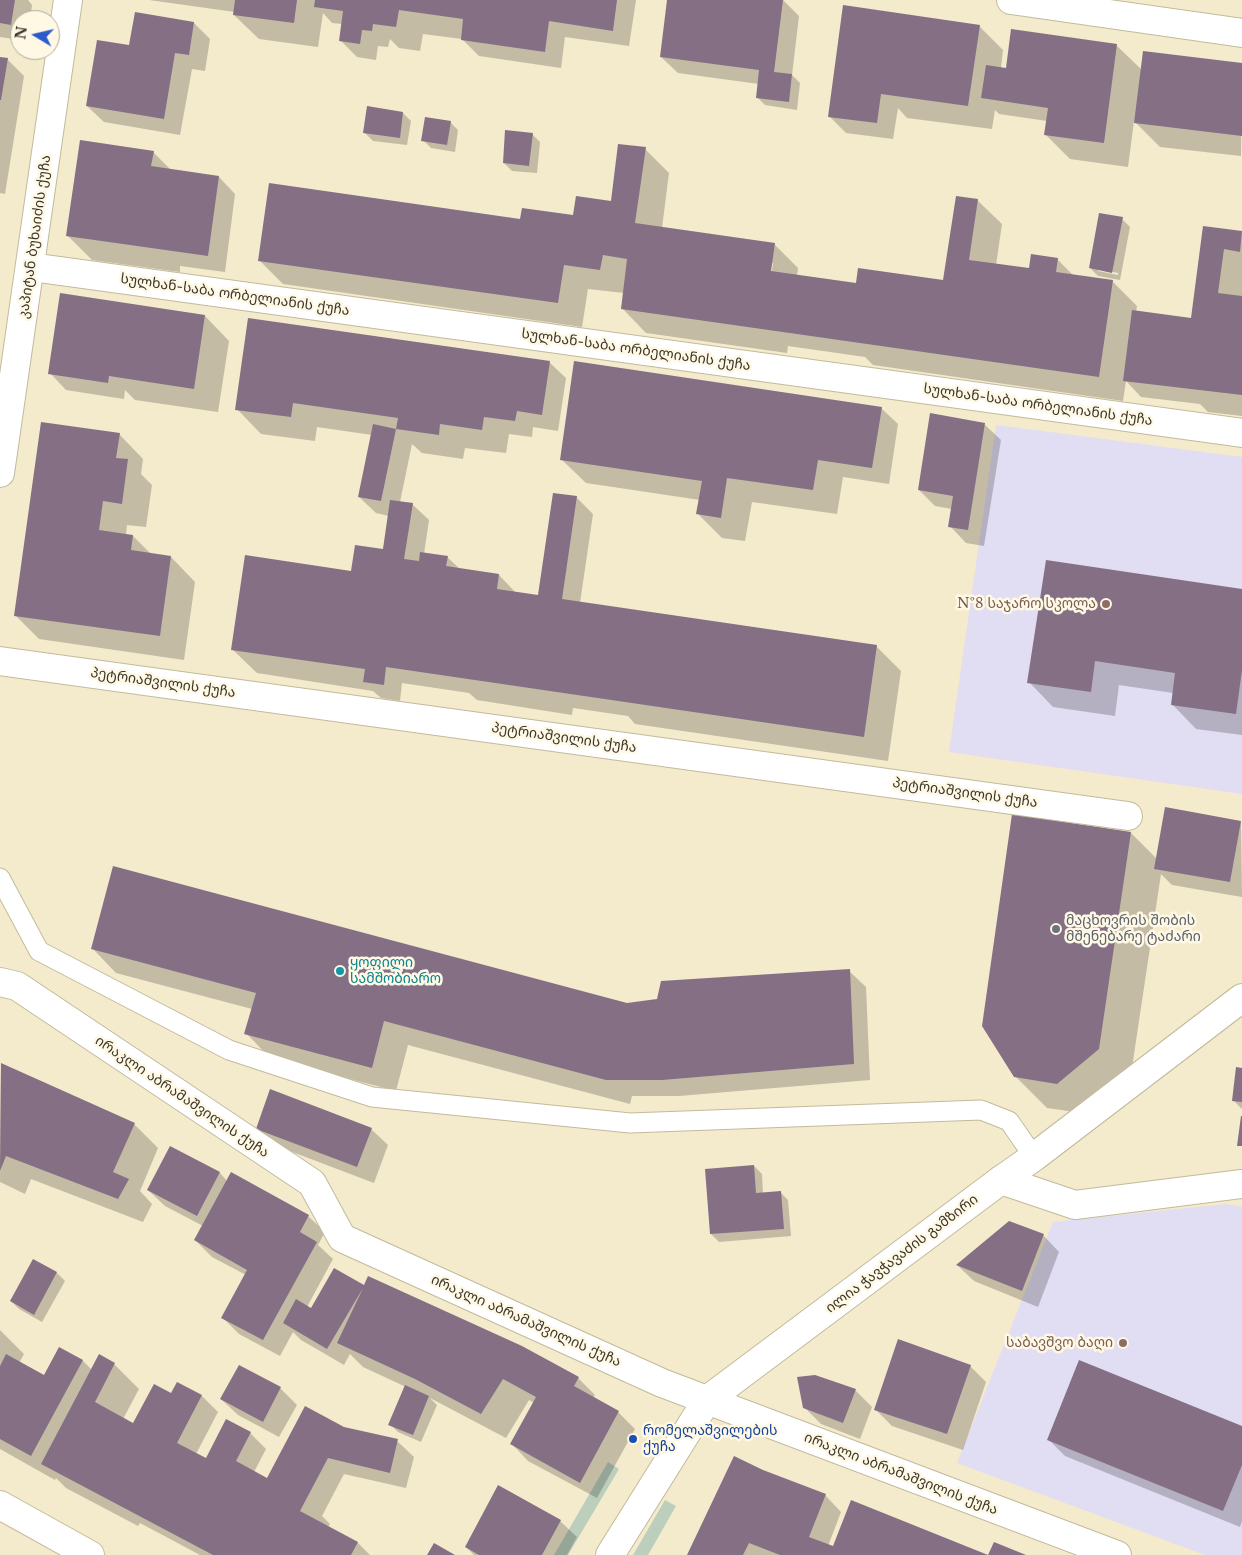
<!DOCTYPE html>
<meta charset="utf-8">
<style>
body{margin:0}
#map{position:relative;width:1242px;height:1555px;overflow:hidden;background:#f4eacc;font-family:"Libre Baskerville",serif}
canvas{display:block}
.north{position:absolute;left:10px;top:10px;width:50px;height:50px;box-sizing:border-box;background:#fef8e5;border:1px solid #b0ab9b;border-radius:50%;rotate:279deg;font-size:14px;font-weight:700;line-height:20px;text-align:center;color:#3b372b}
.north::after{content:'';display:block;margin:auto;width:18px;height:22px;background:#2e5bca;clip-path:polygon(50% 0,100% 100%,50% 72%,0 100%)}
</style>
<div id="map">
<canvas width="1242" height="1555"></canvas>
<div class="north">N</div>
</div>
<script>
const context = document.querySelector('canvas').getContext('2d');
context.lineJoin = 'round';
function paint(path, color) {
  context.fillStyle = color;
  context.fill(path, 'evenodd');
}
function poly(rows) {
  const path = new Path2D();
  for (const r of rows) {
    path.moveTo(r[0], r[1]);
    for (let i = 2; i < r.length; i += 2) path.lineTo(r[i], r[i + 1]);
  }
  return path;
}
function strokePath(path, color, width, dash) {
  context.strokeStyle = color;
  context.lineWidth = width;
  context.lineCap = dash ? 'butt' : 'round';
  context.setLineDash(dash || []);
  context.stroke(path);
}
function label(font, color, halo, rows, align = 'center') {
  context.font = font + ' "Libre Baskerville","Noto Sans Georgian",serif';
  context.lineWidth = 5;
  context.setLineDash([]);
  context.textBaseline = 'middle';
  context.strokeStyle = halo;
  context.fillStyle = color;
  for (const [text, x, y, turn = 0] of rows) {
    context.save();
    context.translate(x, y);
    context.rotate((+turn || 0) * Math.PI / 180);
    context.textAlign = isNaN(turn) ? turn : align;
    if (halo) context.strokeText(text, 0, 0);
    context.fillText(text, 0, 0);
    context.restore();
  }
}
const education = poly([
 [996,425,1242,457,1242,794,949,752],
 [1226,1204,1242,1207,1242,1555,1205,1555,957,1463,1053,1222]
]);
const green = poly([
 [608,1462,619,1469,568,1555,554,1555],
 [665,1500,676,1506,648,1555,633,1555]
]);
const shadow = poly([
 [0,0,28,0,32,5,30,20,20,20,20,40,0,37],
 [149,0,636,0,629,46,565,37,561,68,479,56,462,39,423,34,420,51,399,48,390,39,388,47,378,46,376,60,357,57,341,41,343,24,332,23,323,13,318,47,259,39,234,15,235,12],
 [668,0,783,0,799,16,792,75,800,83,797,110,765,105,757,97,759,84,678,73,661,57],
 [136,13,194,23,210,39,205,71,192,69,180,135,104,122,87,106,130,46],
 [979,26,1003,50,1001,68,1007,69,1013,31,1117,46,1142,70,1242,64,1241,156,1160,147,1134,121,1128,167,1070,159,1045,134,1047,121,999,114,995,110,992,129,907,118,898,108,893,139,846,133,829,116],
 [0,58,7,59,24,76,5,194,0,193],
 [403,113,411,121,407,145,373,141,365,133],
 [450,122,458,130,455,152,431,148,423,140],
 [532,134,540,142,537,173,512,171,504,163],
 [645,149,669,173,662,228,774,244,798,268,797,276,855,284,944,282,977,200,1002,224,996,265,1030,270,1057,259,1074,276,1112,281,1137,306,1136,312,1192,321,1204,228,1242,233,1242,416,1208,412,1200,404,1141,397,1126,381,1123,401,873,365,865,357,788,346,787,353,646,333,622,308,624,293,588,289,582,327,283,284,259,260,521,220,574,217,612,203],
 [771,263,773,263,771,277],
 [153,152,172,171,219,177,235,194,225,272,180,266,180,272,92,260,68,236],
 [1122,219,1130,227,1120,280,1098,276,1090,268],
 [1098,269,1118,273,1118,275,1098,271],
 [205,316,229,341,218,412,135,400,125,390,124,399,66,390,50,373],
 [549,362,566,378,558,431,533,427,532,437,509,434,506,453,465,448,463,459,422,453,412,444,400,502,412,504,429,520,424,554,447,557,460,569,499,575,517,594,541,597,576,497,593,514,580,603,876,646,901,671,888,761,635,724,628,716,573,708,572,715,477,700,469,693,402,683,400,701,381,698,373,691,257,673,232,649,352,572,383,550,389,516,376,513,359,497,372,435,317,427,315,441,261,434,237,409],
 [881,408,898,424,889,484,843,477,837,514,752,502,745,541,722,538,698,514,700,500,586,483,561,459],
 [984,424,1001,440,984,546,966,543,950,526,952,509,935,506,919,490],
 [119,434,143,459,141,474,152,485,146,527,127,525,126,535,133,536,151,554,171,557,195,582,184,660,39,639,15,615],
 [1242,591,1242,735,1196,729,1172,704,1173,693,1119,685,1115,716,1053,707,1029,682],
 [1241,822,1242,897,1172,885,1161,874,1130,1081,1089,1114,1047,1108,1015,1076,1131,833,1157,859],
 [92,948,628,1004,849,971,866,987,870,1080,679,1096,632,1096,630,1104,408,1045,396,1091,270,1058,246,1033,252,1009,116,973],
 [1,1065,134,1124,158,1148,140,1191,152,1204,143,1222,31,1179,25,1194,0,1182],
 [1242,1069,1242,1109,1233,1100],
 [257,1129,371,1129,388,1145,374,1183,274,1145],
 [171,1147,220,1173,227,1181,308,1216,325,1232,318,1245,333,1259,307,1307,311,1309,363,1286,578,1378,595,1395,593,1398,618,1412,635,1429,597,1498,528,1461,512,1444,534,1403,529,1400,506,1438,430,1398,437,1405,421,1442,398,1432,390,1424,406,1387,363,1367,350,1354,344,1365,301,1340,293,1332,280,1356,239,1334,223,1318,246,1275,212,1257,195,1240,203,1226,165,1206,148,1190],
 [754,1166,762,1174,763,1194,780,1192,788,1200,791,1236,719,1242,711,1234],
 [1043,1235,1059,1252,1038,1307,974,1281,957,1265],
 [34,1260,57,1273,65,1281,42,1322,19,1309,11,1301],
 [0,1330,24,1354,19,1363,44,1377,60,1348,83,1361,92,1370,114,1364,139,1389,123,1419,134,1424,170,1394,202,1396,218,1412,196,1454,206,1459,250,1433,266,1449,254,1472,268,1479,344,1428,397,1441,414,1457,406,1488,344,1474,322,1516,330,1524,328,1527,358,1543,370,1555,200,1555,140,1523,138,1526,66,1488,56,1478,55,1480,0,1449],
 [239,1366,280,1388,297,1405,279,1437,238,1415,221,1399],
 [970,1366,986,1382,963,1450,892,1426,875,1409],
 [855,1390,872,1407,860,1439,821,1424,804,1407],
 [1242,1428,1242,1521,1240,1527,1065,1456,1048,1439],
 [763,1471,825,1495,841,1512,828,1546,986,1555,688,1555],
 [560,1521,577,1537,567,1555,474,1555,466,1547]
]);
const building = poly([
 [0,0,15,0,11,25,0,23],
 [235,0,297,0,294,23,233,15],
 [315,0,617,0,613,31,549,21,545,52,461,40,463,19,399,10,396,27,373,24,372,31,362,30,360,44,339,41,343,11,314,7],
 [667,0,783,0,774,72,792,74,789,102,756,98,759,70,660,57],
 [843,5,980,25,968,106,881,94,877,123,828,117],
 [135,12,194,22,189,55,175,53,164,119,86,106,97,40,129,45],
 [1011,29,1117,44,1104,143,1044,135,1048,108,981,98,986,65,1006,68],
 [1143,51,1242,63,1242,136,1134,123],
 [0,57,8,58,1,100,0,100],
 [367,106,403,112,400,138,363,133],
 [425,117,451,121,447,145,421,141],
 [505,130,533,133,529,166,503,163],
 [80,140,154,151,151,166,219,176,208,256,66,236],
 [618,144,646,147,635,223,775,243,771,271,856,283,858,268,943,280,956,196,978,199,969,260,1029,268,1031,254,1058,258,1056,272,1113,280,1099,377,621,309,627,259,603,255,600,270,564,265,558,303,258,261,269,183,520,219,522,208,573,215,576,196,611,201],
 [1099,213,1123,217,1112,273,1089,268],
 [1203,226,1242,231,1240,252,1224,249,1218,293,1242,296,1242,395,1123,381,1132,310,1191,318],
 [60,293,205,315,194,389,109,376,108,383,48,374],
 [248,318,550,361,542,415,517,411,515,421,484,417,482,430,440,424,439,435,396,429,398,418,293,403,291,417,235,410],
 [574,361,882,407,872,468,818,460,813,490,727,478,721,518,696,514,702,481,560,460],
 [930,413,985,423,968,530,948,527,953,496,918,490],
 [41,422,120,433,116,458,128,459,122,504,103,501,99,530,133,535,131,550,171,556,160,636,14,616],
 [373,424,396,429,381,501,358,497],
 [553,493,577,496,562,599,877,645,864,737,386,667,384,685,363,682,365,669,231,650,245,555,351,571,355,545,383,549,390,500,413,503,404,559,419,561,420,552,448,556,446,566,499,574,497,589,538,595],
 [1046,560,1242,589,1242,670,1236,714,1171,705,1175,673,1095,661,1091,692,1027,683],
 [1165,807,1241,821,1230,882,1154,869],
 [1012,814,1131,832,1099,1049,1057,1084,1014,1077,982,1026],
 [113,866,627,1003,657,999,661,981,850,969,854,1064,662,1080,606,1080,384,1021,372,1068,244,1034,256,993,91,949],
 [1,1063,135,1123,113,1172,129,1179,118,1199,6,1156,0,1171],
 [1236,1067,1242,1068,1242,1102,1232,1101],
 [270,1089,372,1128,357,1167,256,1129],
 [1241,1116,1242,1116,1242,1146,1237,1146],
 [170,1146,220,1172,197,1216,147,1190],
 [754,1165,756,1193,781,1191,784,1229,710,1234,705,1169],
 [231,1172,309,1215,300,1232,317,1242,263,1340,221,1318,247,1270,194,1240],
 [1009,1221,1044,1234,1022,1291,956,1265],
 [33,1259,57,1272,34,1315,10,1301],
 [334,1268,364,1285,368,1276,522,1346,579,1377,574,1386,619,1411,580,1483,510,1444,536,1397,503,1379,481,1414,415,1379,337,1343,363,1288,327,1349,283,1323,296,1299,311,1308],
 [898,1339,971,1365,947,1434,874,1410],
 [59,1347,83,1360,31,1456,0,1439,0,1366,6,1354,44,1375],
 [99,1354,115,1363,95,1402,133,1423,154,1384,171,1393,177,1382,202,1395,177,1443,206,1458,226,1419,251,1432,236,1461,267,1478,305,1406,344,1427,398,1439,390,1473,328,1458,300,1511,358,1542,351,1555,213,1555,41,1464],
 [1079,1360,1242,1426,1242,1465,1223,1511,1047,1440],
 [239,1365,281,1387,263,1422,220,1399],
 [815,1375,856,1389,843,1423,803,1408,797,1377],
 [405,1385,429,1396,413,1435,388,1425],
 [734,1456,763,1470,826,1494,809,1537,833,1546,851,1500,988,1555,994,1542,1026,1555,780,1555,749,1543,743,1555,687,1555],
 [498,1485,561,1520,542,1555,479,1555,465,1547],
 [434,1543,455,1555,427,1555]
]);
const service = poly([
 [0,878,39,951,229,1050,372,1097,630,1123,981,1110,1009,1121,1034,1157]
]);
const minor = poly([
 [31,267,1242,433],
 [0,473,68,0],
 [0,661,1128,816],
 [0,982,17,986,312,1183,342,1238,662,1383,1117,1555],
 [1001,1180,1075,1205,1242,1184]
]);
const tertiary = poly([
 [1011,0,1242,33],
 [0,1505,90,1555],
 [610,1555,707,1400,1001,1180,1034,1157,1242,998]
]);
const markers = [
 [1106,604,5,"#8d6e63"],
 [1056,929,5,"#6b7280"],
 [340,971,5,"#0f9aa8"],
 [1123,1343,5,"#8d6e63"],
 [633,1439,5,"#1a4fb4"]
];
const streetNames = [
 ["კაპიტან ბუხაიძის ქუჩა",35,237,-82],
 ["სულხან-საბა ორბელიანის ქუჩა",235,295,8],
 ["სულხან-საბა ორბელიანის ქუჩა",636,350,8],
 ["სულხან-საბა ორბელიანის ქუჩა",1038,405,8],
 ["პეტრიაშვილის ქუჩა",163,683,8],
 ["პეტრიაშვილის ქუჩა",564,738,8],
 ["პეტრიაშვილის ქუჩა",965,793,8],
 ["ირაკლი აბრამაშვილის ქუჩა",182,1097,34],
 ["ილია ჭავჭავაძის გამზირი",902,1254,-37],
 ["ირაკლი აბრამაშვილის ქუჩა",526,1321,24],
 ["ირაკლი აბრამაშვილის ქუჩა",901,1474,21]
];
const educationNames = [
 ["№8 საჯარო სკოლა",1096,604],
 ["საბავშვო ბაღი",1113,1343]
];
const worshipNames = [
 ["მაცხოვრის შობის",1066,921],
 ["მშენებარე ტაძარი",1066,937]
];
const cultureNames = [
 ["ყოფილი",350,963],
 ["სამშობიარო",350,979]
];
const transitNames = [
 ["რომელაშვილების",643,1431],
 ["ქუჩა",643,1447]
];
paint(education, '#e1ddf3');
paint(green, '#bbcfbc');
paint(shadow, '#0003');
paint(building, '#846f85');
strokePath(service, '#c3ba9c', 21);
strokePath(minor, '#c3ba9c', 30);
strokePath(tertiary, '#c3ba9c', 30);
strokePath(service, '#fff', 19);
strokePath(minor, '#fff', 28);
strokePath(tertiary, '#fff', 28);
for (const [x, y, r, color] of markers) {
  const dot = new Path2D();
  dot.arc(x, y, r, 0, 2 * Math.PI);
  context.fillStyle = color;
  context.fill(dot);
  strokePath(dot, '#fef8e5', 2);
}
label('14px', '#3b372b', '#fef8e5', streetNames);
label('14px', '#785e54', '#fef8e5', educationNames, 'right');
label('14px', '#5b616d', '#fef8e5', worshipNames, 'left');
label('14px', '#0d838f', '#fef8e5', cultureNames, 'left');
label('14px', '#164399', '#fef8e5', transitNames, 'left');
</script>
